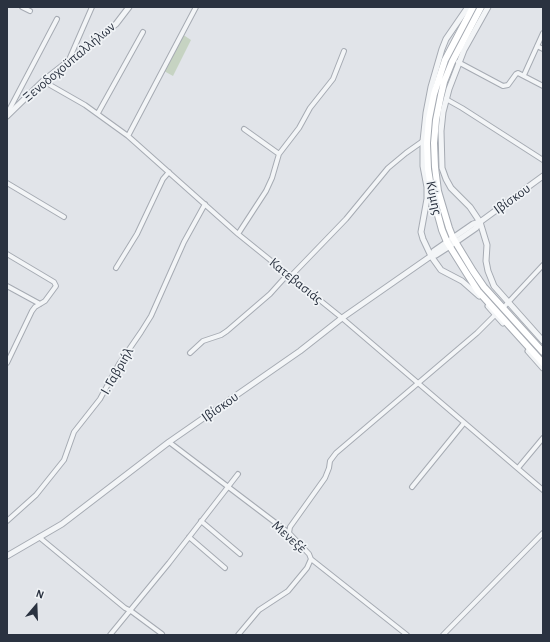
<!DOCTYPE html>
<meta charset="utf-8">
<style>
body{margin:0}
#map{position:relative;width:550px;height:642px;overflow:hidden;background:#e1e4e9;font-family:"Alegreya Sans",sans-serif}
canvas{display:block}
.frame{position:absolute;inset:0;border:8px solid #2a3240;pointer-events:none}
.north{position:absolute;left:16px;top:586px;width:40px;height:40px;-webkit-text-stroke:3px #f0f3f6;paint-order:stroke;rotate:19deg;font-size:11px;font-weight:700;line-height:16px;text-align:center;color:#2a3240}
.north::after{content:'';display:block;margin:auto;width:14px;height:18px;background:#2a3240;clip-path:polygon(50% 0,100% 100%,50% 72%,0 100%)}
</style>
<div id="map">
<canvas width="550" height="642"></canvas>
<div class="frame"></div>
<div class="north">N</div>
</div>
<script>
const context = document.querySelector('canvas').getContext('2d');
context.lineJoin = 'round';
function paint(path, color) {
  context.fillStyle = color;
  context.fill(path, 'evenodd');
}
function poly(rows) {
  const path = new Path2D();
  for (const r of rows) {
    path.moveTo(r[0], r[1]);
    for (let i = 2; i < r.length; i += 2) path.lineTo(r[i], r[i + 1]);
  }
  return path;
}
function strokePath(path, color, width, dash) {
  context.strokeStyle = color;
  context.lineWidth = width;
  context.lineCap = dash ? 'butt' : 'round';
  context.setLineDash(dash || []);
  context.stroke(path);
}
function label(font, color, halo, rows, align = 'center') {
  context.font = font + ' "Alegreya Sans",sans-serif';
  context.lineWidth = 3.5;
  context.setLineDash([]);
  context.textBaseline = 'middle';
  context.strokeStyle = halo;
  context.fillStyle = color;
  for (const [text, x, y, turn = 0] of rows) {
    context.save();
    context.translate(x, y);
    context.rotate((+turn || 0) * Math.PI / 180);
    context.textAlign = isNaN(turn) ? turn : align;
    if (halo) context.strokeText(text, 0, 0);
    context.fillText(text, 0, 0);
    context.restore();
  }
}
const green = poly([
 [476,7,477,7,456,48,445,72,433,168,431,169,430,130,439,81,454,46],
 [182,34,191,40,173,76,164,71],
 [490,297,543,355,543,360,488,299]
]);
const minor = poly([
 [22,7,30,11],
 [537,46,543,49],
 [68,62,92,7],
 [458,62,503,86,508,85,516,74,518,73,543,86],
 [524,75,543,33],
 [43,81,85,105,128,136,238,234,342,318,543,490],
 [446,99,462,108,543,160],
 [98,113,143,32],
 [7,114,57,19],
 [244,129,279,154],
 [128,136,196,7],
 [7,183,64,217],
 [238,234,266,191,272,178,279,154,299,128,310,108,333,79,344,51],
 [7,254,54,282,56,286,45,301,35,307,32,311,7,363],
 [116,268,137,234,163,179,169,172],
 [291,276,346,219,388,168,406,153,423,141],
 [7,286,40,304],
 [503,308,543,265],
 [190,353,203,341,221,335,227,331,270,294,288,274],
 [169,442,289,533,309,554,311,559,407,635],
 [518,468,543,438],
 [412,487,464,423],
 [7,521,36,495,64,460,74,432,100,399,119,364,141,332,151,316,184,242,205,204],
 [201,521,240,554],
 [289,533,290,527,325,478,329,468,330,461,336,453,477,333,495,315],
 [39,537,125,608,131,611,162,634],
 [189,537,225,568],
 [110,635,169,563,238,474],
 [238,635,259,610,288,591,307,568,311,559],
 [443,635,543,533]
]);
const tertiary = poly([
 [468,7,446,39,442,49,431,87,426,113,423,141,423,166,427,187,427,199,421,232,423,239,431,256,441,270,462,281,479,296],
 [488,7,464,50,449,89,443,112,441,131,442,168,446,179,451,188,470,207,480,222,487,245,486,261,488,271,494,286,543,341],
 [7,116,43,81,116,24,129,7],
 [431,256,434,251,473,224,480,222],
 [488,306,503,323],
 [528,351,543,368],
 [7,556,62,524,169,442,300,351,342,318,431,256,436,255,450,246,476,228,480,222,543,176]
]);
const secondary = poly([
 [473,7,445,60,434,94,429,119,427,143,428,169,432,193,442,230,447,242,467,274,478,291,543,363],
 [481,7,452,62,444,82,441,95,436,120,434,143,435,167,438,191,449,228,453,238,473,271,484,287,543,352]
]);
const streetNames = [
 ["Ξενοδοχοϋπαλλήλων",69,62,-40],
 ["Κύμης",434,198,78],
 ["Ιβίσκου",512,199,-36],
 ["Κατεβασιάς",296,281,39],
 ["Ι. Γαβριήλ",117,371,-60],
 ["Ιβίσκου",220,407,-35],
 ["Μενεξέ",289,537,42]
];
paint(green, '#c6d3c2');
strokePath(minor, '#a6abb3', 6);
strokePath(tertiary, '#a6abb3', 7);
strokePath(secondary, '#a6abb3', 8);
strokePath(minor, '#f3f5f7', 4);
strokePath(tertiary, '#f3f5f7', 5);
strokePath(secondary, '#fff', 6);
label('14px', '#2a3240', '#f0f3f6', streetNames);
</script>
